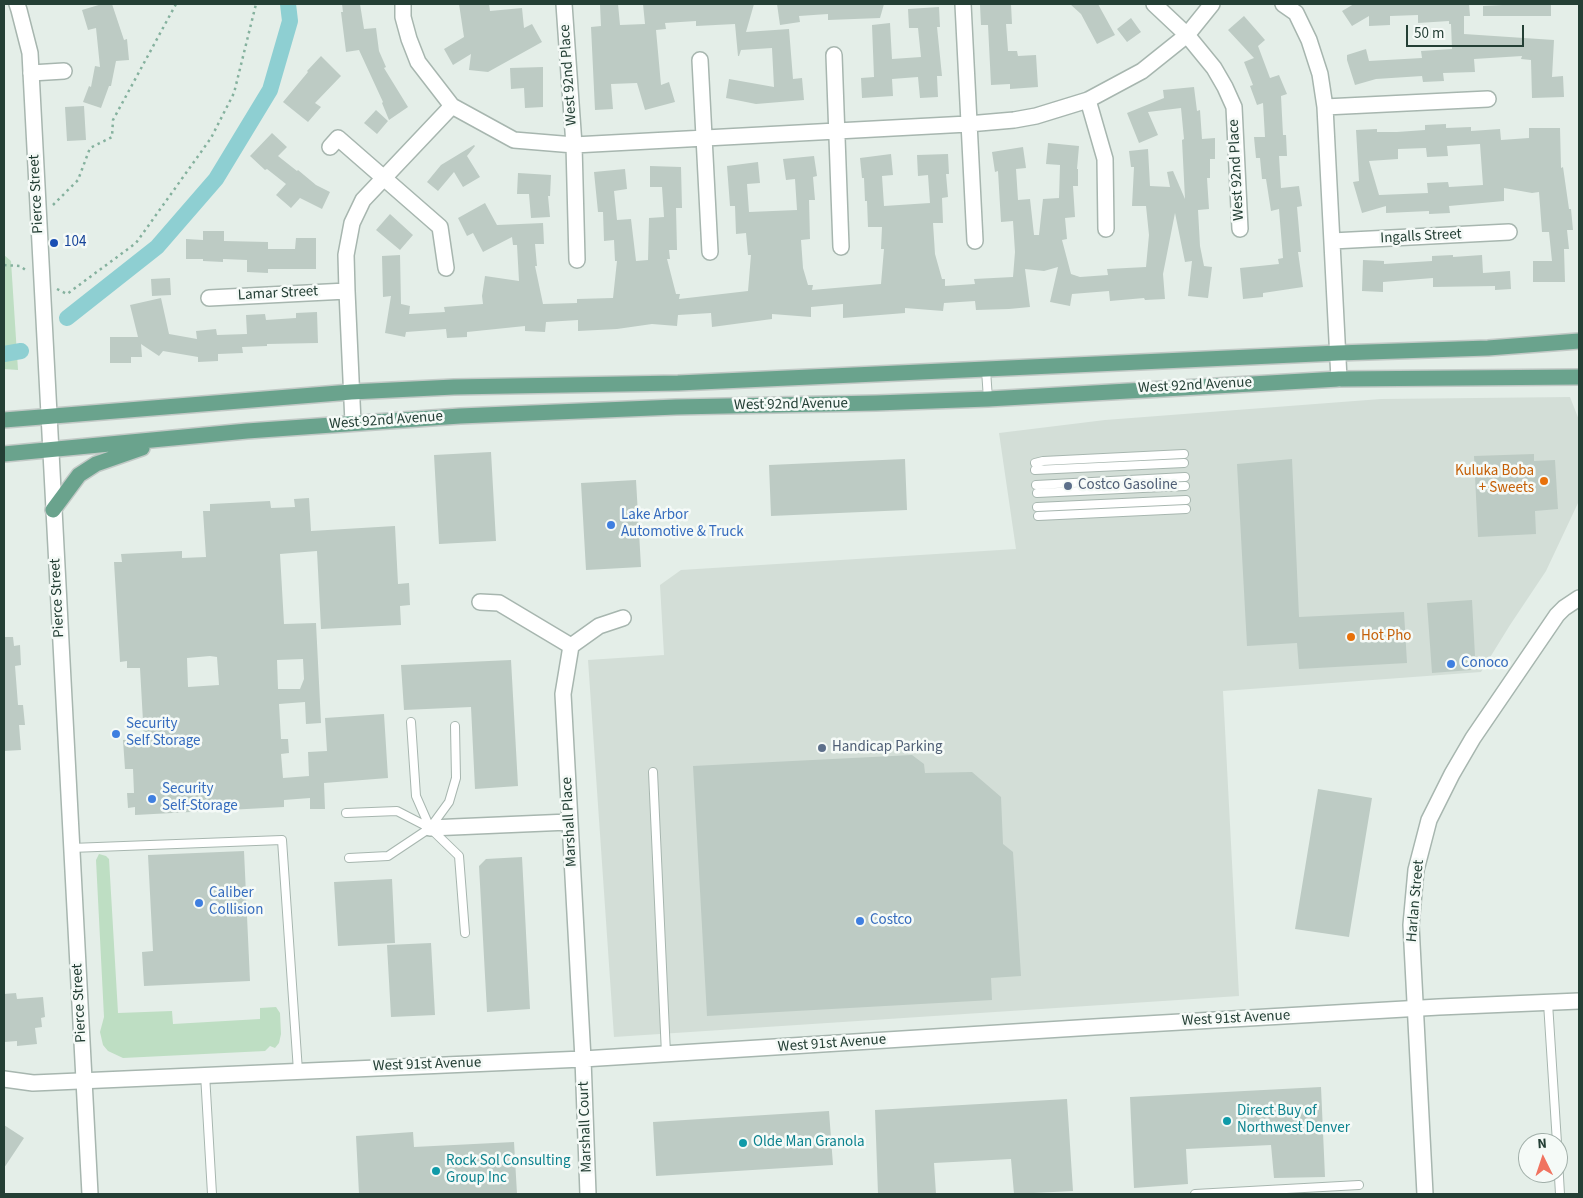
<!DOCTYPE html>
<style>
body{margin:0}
#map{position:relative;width:1583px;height:1198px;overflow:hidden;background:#e4eee8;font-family:"Source Sans 3",sans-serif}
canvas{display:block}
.frame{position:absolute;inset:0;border:5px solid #243f35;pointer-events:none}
.north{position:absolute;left:1518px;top:1133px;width:50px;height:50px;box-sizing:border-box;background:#f5faf7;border:1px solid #a1afa9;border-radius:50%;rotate:356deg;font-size:14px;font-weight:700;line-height:20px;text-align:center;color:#243f35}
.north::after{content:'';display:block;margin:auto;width:18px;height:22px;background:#f07360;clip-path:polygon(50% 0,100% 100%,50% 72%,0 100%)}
.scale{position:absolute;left:1406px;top:25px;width:118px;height:22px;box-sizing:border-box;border:2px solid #243f35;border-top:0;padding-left:6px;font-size:15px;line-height:18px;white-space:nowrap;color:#243f35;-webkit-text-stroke:4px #f5faf7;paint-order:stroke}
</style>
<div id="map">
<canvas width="1583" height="1198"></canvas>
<div class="frame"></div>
<div class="north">N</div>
<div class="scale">50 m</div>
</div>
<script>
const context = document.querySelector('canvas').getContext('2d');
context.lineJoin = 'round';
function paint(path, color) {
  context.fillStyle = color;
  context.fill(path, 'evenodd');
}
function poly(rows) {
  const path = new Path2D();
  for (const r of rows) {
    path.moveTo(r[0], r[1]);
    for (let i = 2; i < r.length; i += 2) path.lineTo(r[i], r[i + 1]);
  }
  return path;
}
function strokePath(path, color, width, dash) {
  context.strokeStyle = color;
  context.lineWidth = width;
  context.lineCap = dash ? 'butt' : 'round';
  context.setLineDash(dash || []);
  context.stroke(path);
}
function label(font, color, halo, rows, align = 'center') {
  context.font = font + ' "Source Sans 3",sans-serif';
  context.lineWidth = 5;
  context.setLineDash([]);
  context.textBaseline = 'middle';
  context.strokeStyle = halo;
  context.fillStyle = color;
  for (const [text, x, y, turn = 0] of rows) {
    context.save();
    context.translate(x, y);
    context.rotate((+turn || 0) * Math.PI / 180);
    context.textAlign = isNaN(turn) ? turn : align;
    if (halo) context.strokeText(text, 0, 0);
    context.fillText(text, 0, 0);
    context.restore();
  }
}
const built = poly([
 [1570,397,1579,420,1578,503,1546,571,1510,625,1481,672,1223,691,1239,996,614,1037,588,660,664,655,660,585,681,570,1016,549,999,433,1105,420,1381,399]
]);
const green = poly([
 [4,255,11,261,18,370,4,369],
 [99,854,106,856,109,859,118,1013,172,1011,173,1024,260,1019,260,1008,276,1007,280,1013,281,1034,279,1043,275,1048,270,1046,265,1051,123,1058,108,1051,103,1045,100,1032,104,1017,96,860]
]);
const canal = poly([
 [67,318,157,247,216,179,270,90,290,21,288,4],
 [4,354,21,351]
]);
const building = poly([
 [102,4,112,4,124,40,127,39,129,60,116,61,111,86,109,86,101,108,83,102,89,86,91,87,95,66,100,67,96,28,88,30,82,10],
 [342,4,360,4,364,29,376,28,379,51,386,67,384,68,408,107,389,120,382,103,383,102,359,50,346,52,341,12,343,12],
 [459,4,489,4,490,11,522,8,524,28,532,24,542,42,488,72,469,70,471,54,453,65,444,49,464,37],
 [618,4,620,25,645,24,643,4,754,4,746,32,789,29,793,79,802,78,804,100,756,104,726,98,729,79,774,87,772,48,741,50,739,56,738,56,735,24,696,26,696,21,665,23,666,29,656,30,661,85,669,82,675,102,645,110,637,83,611,84,613,109,595,110,591,27,601,26,600,5],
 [777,4,884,4,880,18,828,20,828,14,799,16,800,22,780,25],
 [1011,4,1012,24,1006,24,1008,51,1017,51,1018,56,1036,55,1038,87,1010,89,1010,84,991,85,988,25,981,25,980,5],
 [1070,4,1098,4,1115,35,1097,44,1081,14],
 [1354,4,1469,4,1470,16,1464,16,1464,34,1554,40,1552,77,1563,76,1564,97,1532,98,1531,60,1521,59,1522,56,1474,59,1475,72,1443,73,1444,81,1423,82,1422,76,1376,79,1355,85,1347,60,1347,55,1366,49,1369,61,1422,58,1421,51,1452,49,1451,24,1449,24,1449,21,1418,23,1418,15,1390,16,1390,25,1369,26,1369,16,1352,26,1342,11],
 [1522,4,1551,4,1551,16,1483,16,1483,6],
 [939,7,940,27,937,27,942,76,937,76,938,97,920,98,918,77,892,79,893,96,862,98,861,78,874,77,872,25,890,23,892,59,921,57,918,28,909,28,908,9],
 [1244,16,1265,40,1258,46,1270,78,1279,75,1287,94,1281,96,1283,135,1286,135,1287,156,1279,156,1281,188,1299,186,1302,206,1297,207,1301,252,1298,252,1303,287,1263,293,1263,297,1243,299,1240,268,1279,264,1278,259,1283,258,1279,209,1271,211,1266,179,1262,179,1260,158,1256,158,1254,137,1265,137,1263,103,1257,105,1250,86,1253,85,1244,62,1254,58,1228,30],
 [1131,18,1141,32,1127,42,1117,29],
 [321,56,341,76,315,103,321,107,308,122,283,102,308,72,307,71],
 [543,67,543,107,525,108,524,88,511,89,510,68],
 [1194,87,1197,111,1200,110,1202,139,1215,138,1215,159,1210,159,1210,178,1207,178,1209,209,1198,210,1200,246,1204,266,1212,267,1208,298,1188,296,1192,261,1185,262,1175,213,1163,274,1165,299,1145,300,1144,298,1110,301,1109,291,1072,294,1070,306,1050,302,1058,267,1044,271,1025,269,1030,307,1009,309,976,310,975,301,944,303,943,311,905,308,905,313,843,318,843,304,811,307,811,317,772,314,772,319,712,327,711,313,678,315,677,326,652,324,617,329,578,331,578,320,546,322,545,332,525,331,525,326,467,332,467,337,447,338,446,329,406,332,405,337,385,333,391,296,383,297,382,256,400,255,401,304,410,306,409,314,445,312,444,307,483,304,482,296,485,276,519,281,517,245,513,245,512,237,483,252,473,233,467,236,458,218,485,203,497,225,543,223,544,244,535,244,537,266,535,266,543,304,577,303,577,299,613,298,617,261,615,261,614,240,604,241,603,212,598,212,594,172,625,169,627,189,614,191,617,220,631,219,636,261,648,260,649,218,664,217,662,187,650,187,650,166,681,167,682,208,676,208,677,250,669,250,670,259,667,259,676,294,680,294,679,299,748,291,751,255,748,255,746,233,736,234,735,206,730,206,727,166,758,162,760,183,747,184,749,212,797,210,795,179,786,180,783,159,814,156,817,176,813,177,815,200,809,200,810,239,801,240,803,268,808,285,813,285,812,290,881,284,884,249,881,249,882,227,868,227,867,201,865,201,864,178,862,178,860,158,891,154,893,175,882,176,884,206,930,203,928,175,918,176,917,155,948,154,949,174,946,174,948,197,942,198,943,223,933,223,935,254,942,279,945,279,945,286,975,284,974,279,1013,277,1015,252,1013,221,1001,222,998,171,995,172,992,152,1023,147,1026,168,1016,169,1018,200,1030,199,1034,235,1039,235,1043,199,1059,198,1060,165,1046,164,1048,143,1079,146,1077,169,1078,169,1078,186,1073,186,1075,217,1065,218,1067,239,1062,240,1071,274,1080,277,1108,275,1107,269,1146,267,1149,235,1146,206,1132,206,1134,167,1131,167,1129,151,1148,149,1150,186,1170,187,1167,172,1173,171,1185,199,1182,140,1184,139,1181,108,1148,112,1158,135,1139,143,1127,113,1164,98,1163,90],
 [84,106,86,140,67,141,65,107],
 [376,110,388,121,377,134,364,123],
 [1446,124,1446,128,1471,127,1471,131,1500,129,1501,140,1529,138,1529,128,1560,128,1561,168,1563,167,1569,209,1571,209,1573,230,1567,230,1569,249,1564,249,1565,282,1533,282,1533,261,1552,261,1549,232,1542,232,1539,192,1532,193,1504,188,1504,201,1449,206,1450,213,1429,214,1429,211,1386,213,1386,206,1362,213,1353,182,1359,181,1356,130,1377,129,1377,132,1397,132,1425,130,1425,125],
 [1480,144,1483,185,1449,187,1448,182,1427,183,1428,193,1379,195,1369,161,1398,159,1398,149,1426,148,1427,157,1448,156,1447,146],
 [272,133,287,147,278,156,297,171,298,170,316,185,330,192,322,209,300,198,291,208,276,195,286,184,267,169,265,170,250,156],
 [474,145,475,146,467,156,480,177,463,187,454,172,438,191,427,182,441,165],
 [518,173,551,175,550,196,548,196,550,217,531,218,529,194,517,194],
 [390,214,413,235,400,250,376,230],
 [203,231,224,231,224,241,268,242,268,249,295,249,296,238,316,238,316,269,268,269,268,273,247,272,247,260,223,259,223,262,203,261,203,259,186,259,186,239,203,240],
 [1453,255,1453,257,1482,255,1483,273,1510,271,1511,289,1495,290,1495,286,1433,287,1433,278,1383,282,1383,292,1362,291,1363,260,1384,261,1384,264,1432,261,1432,256],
 [170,278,171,295,152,296,151,279],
 [161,298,169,334,197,339,196,331,216,329,217,335,247,334,246,315,265,314,266,320,296,318,296,313,317,312,318,343,267,344,267,346,242,347,243,353,218,354,218,361,198,362,198,357,163,351,159,356,141,344,142,357,131,357,131,363,110,363,110,337,138,337,130,305],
 [491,452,496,541,439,544,434,455],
 [1534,454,1534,461,1555,460,1558,509,1535,511,1536,534,1478,537,1474,456],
 [905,459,907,510,771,516,769,465],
 [1292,459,1299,617,1404,612,1407,663,1299,669,1297,643,1247,646,1237,464],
 [636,480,641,567,586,570,581,483],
 [309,498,311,531,395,526,398,584,409,583,410,605,400,606,401,625,321,629,317,551,280,554,284,624,316,623,321,723,306,724,305,702,279,704,281,739,288,739,289,753,281,754,283,778,309,776,308,752,327,751,325,718,384,714,388,778,324,783,325,809,310,809,310,798,284,800,284,807,135,815,135,807,128,808,127,793,134,793,133,769,125,769,123,740,144,739,140,668,127,668,127,661,120,662,114,562,122,562,121,554,182,551,182,558,206,557,203,511,210,511,210,504,270,501,271,508,295,507,294,499],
 [210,656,217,657,219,685,188,687,187,658],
 [303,659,304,679,300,689,278,689,277,660],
 [1472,600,1475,656,1470,656,1471,670,1432,673,1427,603],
 [4,637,13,637,14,646,20,645,21,665,15,666,18,705,23,705,25,725,19,725,21,750,4,751],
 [511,660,518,786,475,789,471,707,404,710,401,665],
 [912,755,924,764,925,773,972,772,1001,797,1003,844,1013,852,1021,976,991,978,992,1000,707,1016,693,766],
 [1318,789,1372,798,1349,937,1295,929],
 [244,851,250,981,144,986,142,952,153,951,148,855],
 [522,857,530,1009,487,1012,479,866,486,859],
 [392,879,395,943,338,946,334,882],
 [431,943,435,1015,391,1017,387,945],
 [16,993,17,999,43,997,45,1017,41,1018,42,1027,35,1028,37,1044,17,1046,17,1041,4,1042,4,994],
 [1321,1087,1325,1177,1274,1178,1271,1145,1186,1149,1188,1184,1134,1188,1130,1097],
 [1067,1099,1073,1191,1014,1194,1011,1159,934,1163,936,1194,878,1194,875,1110],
 [829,1111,833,1165,656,1176,653,1122],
 [4,1125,24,1138,4,1168],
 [413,1132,414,1147,514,1142,517,1194,359,1194,356,1136]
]);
const path = poly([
 [53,205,78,180,90,148,112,137,113,120,176,4],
 [4,265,20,266,27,271],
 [57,289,67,294,136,243,211,138,234,93,256,4]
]);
const service = poly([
 [986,370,988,399],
 [1035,463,1043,461,1184,454],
 [1035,470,1184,463],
 [1036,485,1185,477],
 [1037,493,1185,486],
 [1037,507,1186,500],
 [1038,516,1186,509],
 [411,722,416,796,430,828],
 [653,772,666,1054],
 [346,813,397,811,430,828,459,856,465,933],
 [71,848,282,840,298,1071],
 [349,858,388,856,430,828,449,802,456,778,455,726],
 [1548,1003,1557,1143],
 [205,1074,212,1194],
 [1558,1160,1560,1194],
 [1195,1194,1359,1185]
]);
const minor = poly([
 [403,4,403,17,409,39,418,62,452,106,514,140,574,145,968,124,1014,120,1036,116,1088,100,1142,71,1187,35,1212,4],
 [564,4,574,145,577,260],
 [963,4,975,241],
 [1154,4,1187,35,1214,68,1225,87,1234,107,1240,229],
 [1283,4,1296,13,1309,40,1320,74,1325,107,1339,379],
 [834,55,841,247],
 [700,60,710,252],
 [31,73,64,71],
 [1088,100,1105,159,1106,229],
 [1325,107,1488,99],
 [330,147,338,138,440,227,446,268],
 [1332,241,1509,232],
 [209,298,347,291],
 [353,423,347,291,346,255,352,223,363,200,452,106],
 [480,602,499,603,571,646],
 [430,828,569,822],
 [4,1079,33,1083,583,1059,1094,1027,1439,1007,1579,1001],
 [588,1194,583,1059,563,694,571,646,599,626,623,618]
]);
const tertiary = poly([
 [17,4,19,10,30,53,90,1194],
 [1425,1194,1411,925,1416,870,1429,820,1452,774,1473,738,1557,615,1564,608,1579,598]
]);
const primary = poly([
 [4,420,351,392,454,387,678,383,1338,353,1488,348,1579,341],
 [4,454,247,431,460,416,676,407,876,403,988,399,1339,379,1579,377],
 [53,510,79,475,96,464,142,448]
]);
const markers = [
 [54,243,5,"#1a4fb4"],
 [1544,481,5,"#e8710a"],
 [1068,486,5,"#5c6f8a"],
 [611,525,5,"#3f7fe0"],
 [1351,637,5,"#e8710a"],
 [1451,664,5,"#3f7fe0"],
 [116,734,5,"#3f7fe0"],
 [822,748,5,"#5c6f8a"],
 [152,799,5,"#3f7fe0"],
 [199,903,5,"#3f7fe0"],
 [860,921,5,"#3f7fe0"],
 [1227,1121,5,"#0f9aa8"],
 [743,1143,5,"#0f9aa8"],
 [436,1171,5,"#0f9aa8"]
];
const streetNames = [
 ["West 92nd Place",569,75,-94],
 ["West 92nd Place",1237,170,-93],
 ["Pierce Street",37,194,-93],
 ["Ingalls Street",1421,237,-3],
 ["Lamar Street",278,294,-3],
 ["West 92nd Avenue",1195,386,-3],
 ["West 92nd Avenue",791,405,-1],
 ["West 92nd Avenue",386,421,-4],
 ["Pierce Street",58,598,-93],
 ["Marshall Place",570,822,-93],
 ["Harlan Street",1416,901,-85],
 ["Pierce Street",80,1003,-93],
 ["West 91st Avenue",1236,1019,-3],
 ["West 91st Avenue",832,1044,-4],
 ["West 91st Avenue",427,1065,-2],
 ["Marshall Court",586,1127,-92]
];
const transitNames = [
 ["104",64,243]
];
const foodNames = [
 ["Kuluka Boba",1534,472],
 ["+ Sweets",1534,489],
 ["Hot Pho",1361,637,"left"]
];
const serviceNames = [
 ["Costco Gasoline",1078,486],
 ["Handicap Parking",832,748]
];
const shopNames = [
 ["Lake Arbor",621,516],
 ["Automotive & Truck",621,533],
 ["Conoco",1461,664],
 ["Security",126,725],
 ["Self Storage",126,742],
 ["Security",162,790],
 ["Self-Storage",162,807],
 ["Caliber",209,894],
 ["Collision",209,911],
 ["Costco",870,921]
];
const cultureNames = [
 ["Direct Buy of",1237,1112],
 ["Northwest Denver",1237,1129],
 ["Olde Man Granola",753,1143],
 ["Rock Sol Consulting",446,1162],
 ["Group Inc",446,1179]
];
paint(built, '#d3ded7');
paint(green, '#bedec3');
strokePath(canal, '#8ecfd2', 16);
paint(building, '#bdcbc4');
strokePath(service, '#a7b6af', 10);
strokePath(minor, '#a7b6af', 18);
strokePath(tertiary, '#a7b6af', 18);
strokePath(primary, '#c2c9c6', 18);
strokePath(path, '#85b19e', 2.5, [2.5, 4]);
strokePath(service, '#fff', 8);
strokePath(minor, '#fff', 15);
strokePath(tertiary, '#fff', 15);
strokePath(primary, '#6aa38d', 15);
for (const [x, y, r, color] of markers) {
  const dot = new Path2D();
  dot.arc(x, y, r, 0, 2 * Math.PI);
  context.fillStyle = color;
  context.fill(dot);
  strokePath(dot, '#f5faf7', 2);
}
label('15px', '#243f35', '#f5faf7', streetNames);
label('15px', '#164399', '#f5faf7', transitNames, 'left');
label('15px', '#c56008', '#f5faf7', foodNames, 'right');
label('15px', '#4e5e75', '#f5faf7', serviceNames, 'left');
label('15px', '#366cbe', '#f5faf7', shopNames, 'left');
label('15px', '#0d838f', '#f5faf7', cultureNames, 'left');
</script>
